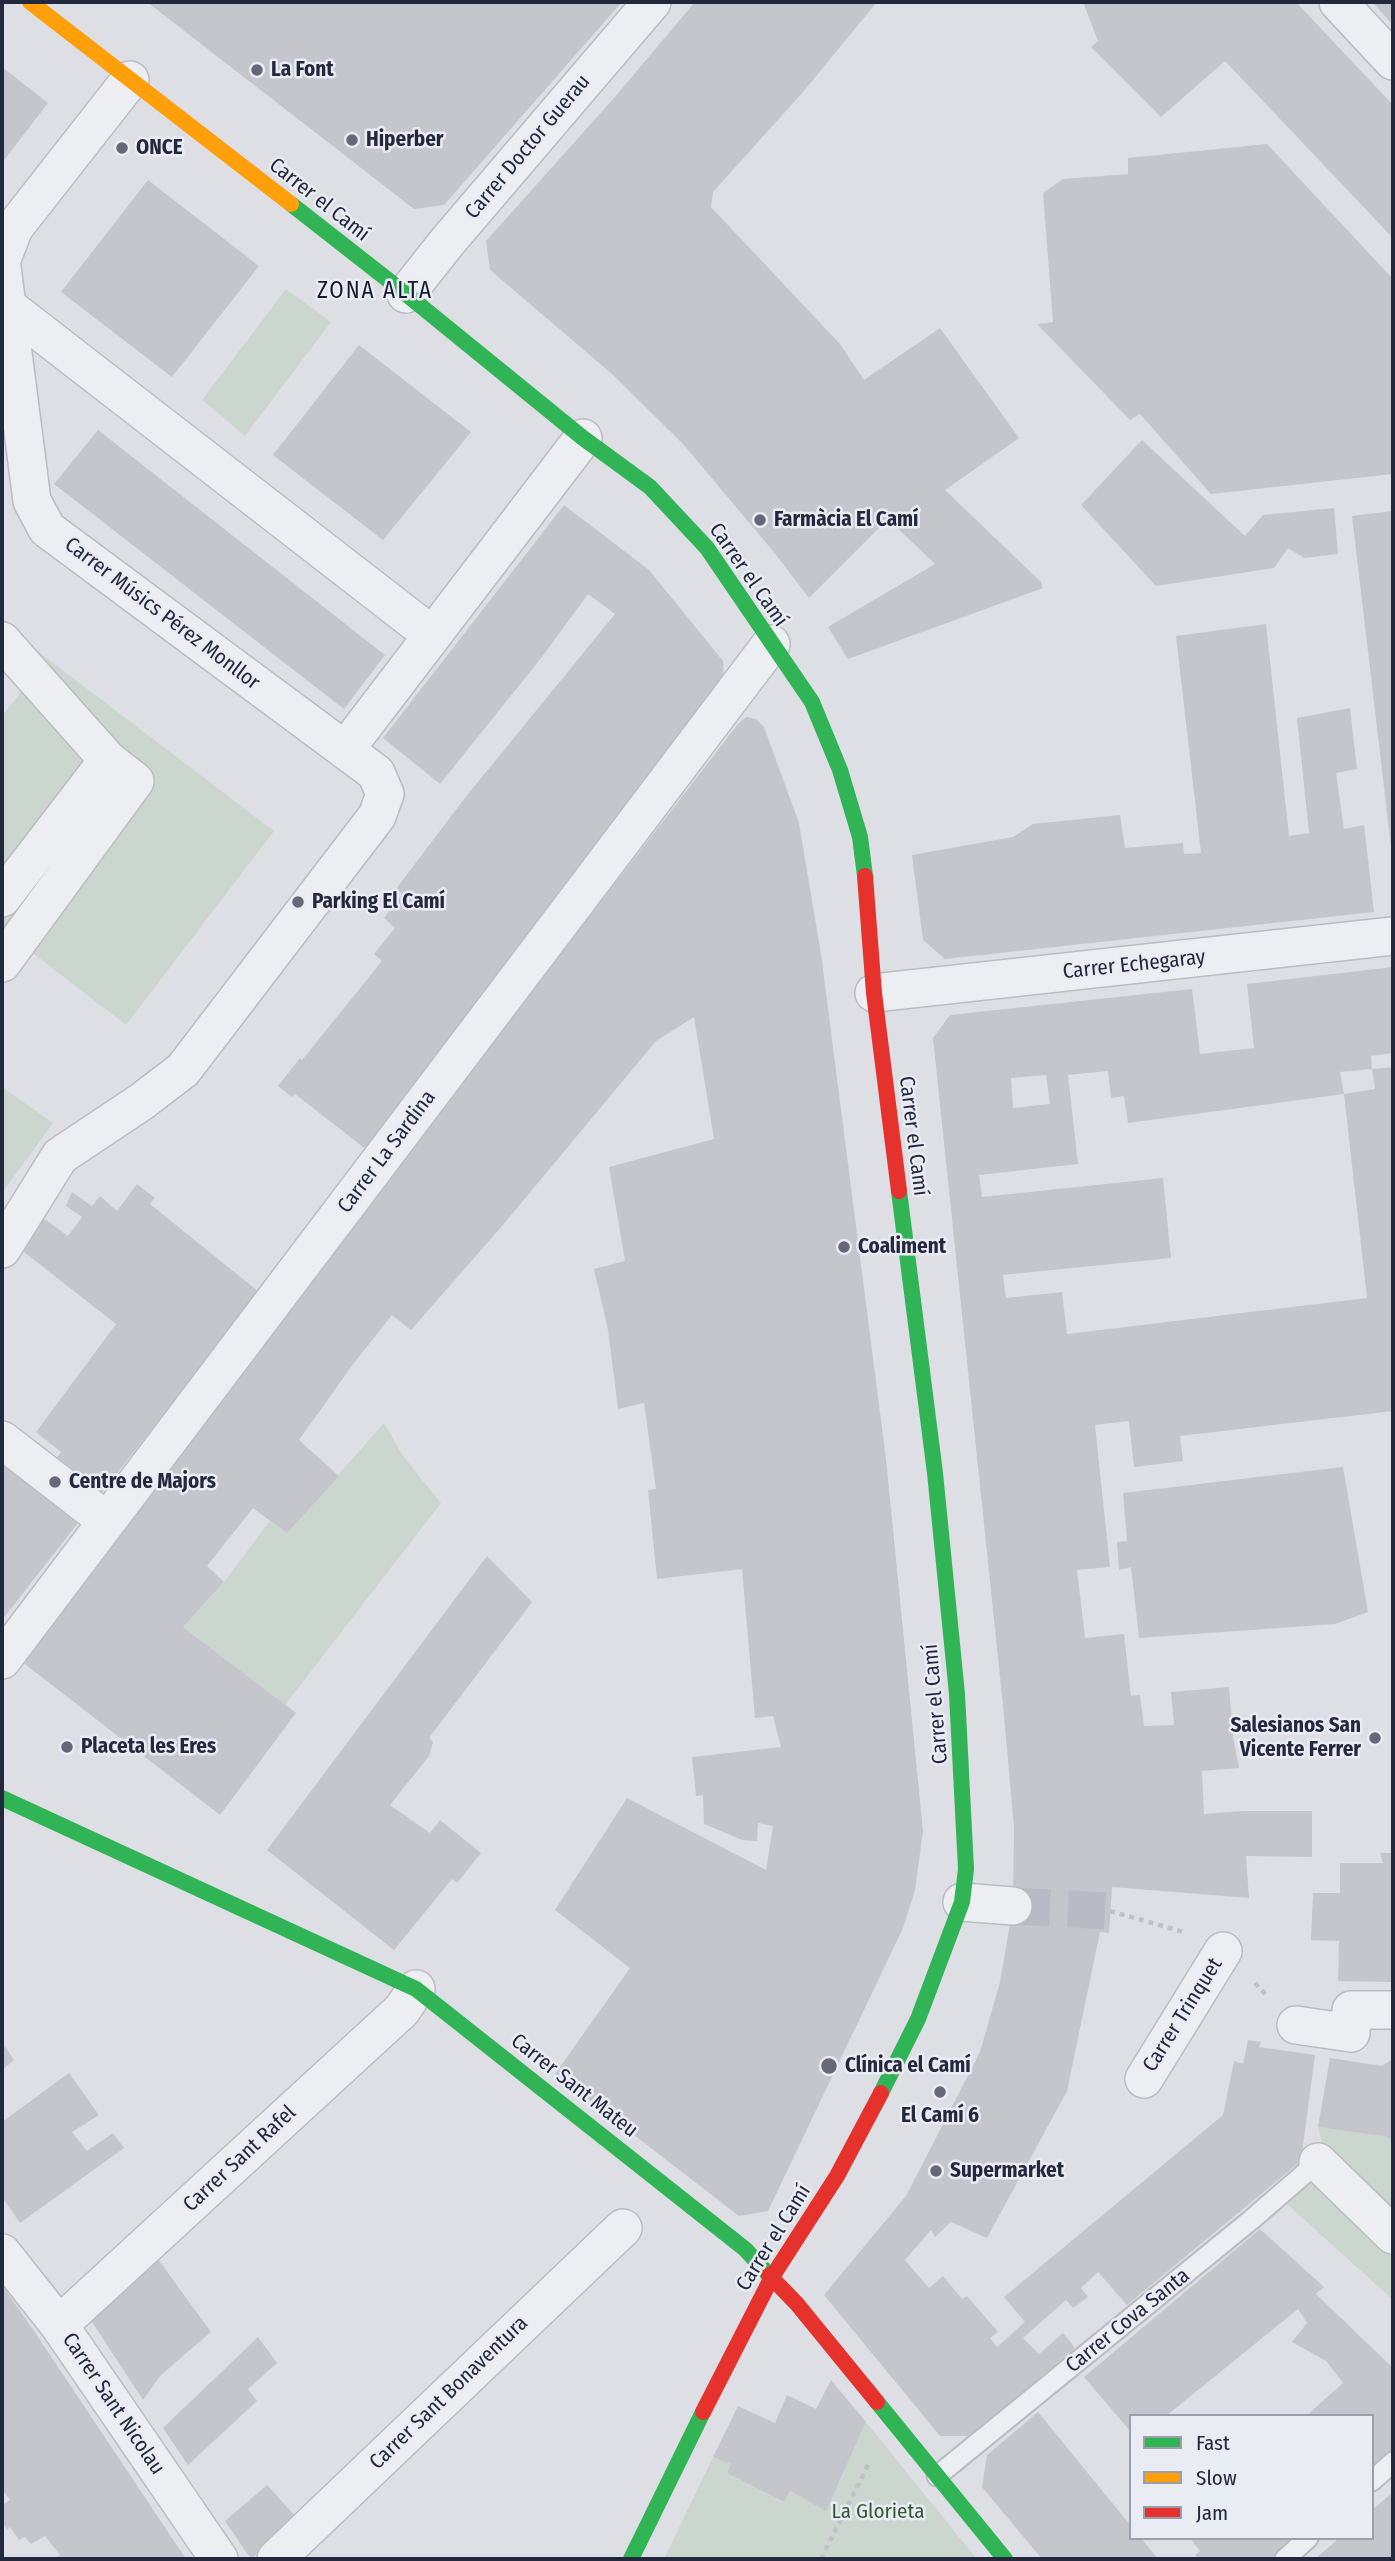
<!DOCTYPE html>
<meta charset="utf-8">
<style>
body{margin:0}
#map{position:relative;width:1395px;height:2561px;overflow:hidden;background:#dedfe4;font-family:"Fira Sans Condensed",sans-serif}
canvas{display:block}
.frame{position:absolute;inset:0;border:4px solid #24283d;pointer-events:none}
.legend{position:absolute;left:1129px;top:2414px;width:245px;height:126px;box-sizing:border-box;background:#eaecf4;border:2px solid #9b9eab;margin:0;padding:9px 12px;list-style:none;font-size:21px;color:#24283d}
.legend li{display:flex;align-items:center;gap:14px;height:35px}
.legend b{width:35px;border:2px solid #9b9eab}
</style>
<div id="map">
<canvas width="1395" height="2561"></canvas>
<div class="frame"></div>
<ul class="legend">
<li><b style="height:9px;background:#30b455"></b>Fast</li>
<li><b style="height:9px;background:#ff9f0a"></b>Slow</li>
<li><b style="height:9px;background:#e5322d"></b>Jam</li>
</ul>
</div>
<script>
const context = document.querySelector('canvas').getContext('2d');
context.lineJoin = 'round';
function paint(path, color) {
  context.fillStyle = color;
  context.fill(path, 'evenodd');
}
function poly(rows) {
  const path = new Path2D();
  for (const r of rows) {
    path.moveTo(r[0], r[1]);
    for (let i = 2; i < r.length; i += 2) path.lineTo(r[i], r[i + 1]);
  }
  return path;
}
function strokePath(path, color, width, dash) {
  context.strokeStyle = color;
  context.lineWidth = width;
  context.lineCap = dash ? 'butt' : 'round';
  context.setLineDash(dash || []);
  context.stroke(path);
}
function label(font, color, halo, rows, align = 'center') {
  context.font = font + ' "Fira Sans Condensed",sans-serif';
  context.lineWidth = 5;
  context.setLineDash([]);
  context.textBaseline = 'middle';
  context.strokeStyle = halo;
  context.fillStyle = color;
  for (const [text, x, y, turn = 0] of rows) {
    context.save();
    context.translate(x, y);
    context.rotate((+turn || 0) * Math.PI / 180);
    context.textAlign = isNaN(turn) ? turn : align;
    if (halo) context.strokeText(text, 0, 0);
    context.fillText(text, 0, 0);
    context.restore();
  }
}
const green = poly([
 [286,289,331,322,245,436,202,400],
 [2,624,274,831,126,1025,30,951,134,815,104,796,2,934,2,716,25,687],
 [2,1087,53,1123,2,1193],
 [384,1423,403,1456,441,1503,285,1705,183,1627,224,1582,270,1521,287,1533],
 [1318,2127,1388,2137,1393,2143,1393,2300,1286,2203,1328,2167],
 [866,2422,977,2559,664,2559,713,2457,731,2464,727,2473,783,2502,790,2491,826,2510]
]);
const building = poly([
 [147,2,622,2,444,205,414,209],
 [695,2,877,2,803,92,713,192,711,207,840,344,864,380,940,328,1019,438,945,490,1041,582,1043,588,848,659,828,627,935,564,888,519,809,598,773,551,683,444,611,373,490,270,486,241,614,98],
 [1083,2,1296,2,1393,105,1393,235,1392,237,1225,61,1161,117,1091,47,1098,41],
 [1372,2,1393,2,1393,25],
 [2,67,48,103,2,163],
 [1267,144,1393,279,1393,474,1211,494,1140,414,1130,420,1037,324,1053,322,1043,193,1063,179,1128,174,1128,158],
 [148,180,259,266,172,377,61,292],
 [359,345,471,432,383,540,273,455],
 [98,430,385,655,344,709,54,484],
 [1142,440,1245,536,1263,515,1334,508,1338,554,1304,558,1288,548,1274,568,1156,586,1081,505],
 [564,505,649,570,723,661,724,689,367,1150,295,1094,292,1097,278,1086,300,1058,302,1060,382,961,374,954,395,928,384,918,402,894,396,889,464,799,615,614,588,594,542,657,440,784,383,738],
 [1393,511,1393,855,1392,855,1352,516],
 [1266,624,1289,836,1309,833,1297,718,1350,708,1357,769,1336,773,1344,829,1364,825,1374,912,945,959,923,940,912,855,1013,837,1033,824,1120,815,1125,848,1183,843,1184,854,1201,853,1176,636],
 [746,717,756,719,764,727,799,823,821,954,886,1459,923,1831,915,1890,903,1928,882,1972,768,2211,739,2216,555,2074,630,1968,555,1910,627,1798,766,1870,773,1826,758,1823,757,1841,742,1840,704,1824,703,1795,696,1796,692,1757,781,1747,773,1716,755,1718,742,1569,657,1579,648,1490,656,1489,644,1403,618,1409,608,1330,594,1269,625,1261,609,1167,714,1139,694,1017,656,1041,502,1226,411,1330,392,1315,354,1363,299,1440,339,1476,287,1533,253,1508,207,1566,224,1582,183,1627,296,1713,220,1815,17,1658,738,724],
 [1393,967,1393,1053,1371,1056,1372,1069,1340,1072,1344,1094,1128,1123,1124,1096,1111,1098,1108,1071,1068,1075,1078,1164,979,1175,982,1197,1163,1178,1171,1258,1003,1275,1006,1298,1062,1292,1067,1334,1367,1298,1344,1094,1375,1089,1372,1069,1393,1067,1393,1411,1180,1436,1183,1461,1134,1467,1129,1421,1095,1425,1110,1567,1077,1570,1085,1638,1124,1634,1131,1696,1140,1695,1144,1726,1174,1725,1171,1692,1229,1687,1233,1737,1239,1768,1202,1771,1204,1814,1243,1811,1312,1811,1312,1857,1246,1856,1249,1898,1112,1887,1109,1933,1100,1932,1067,2091,987,2238,951,2222,935,2237,931,2230,905,2260,929,2288,943,2276,962,2299,967,2296,998,2332,990,2338,997,2347,1025,2322,1004,2297,1223,2115,1234,2061,1243,2064,1248,2040,1261,2042,1259,2047,1315,2055,1301,2161,1127,2305,1098,2272,1081,2288,1088,2297,1073,2308,1066,2300,1023,2338,1039,2354,1063,2333,1075,2348,970,2436,940,2436,824,2295,906,2196,980,2052,1000,1982,1013,1906,1014,1827,1003,1705,933,1038,950,1015,1192,989,1200,1054,1254,1048,1247,984],
 [1046,1075,1050,1104,1013,1108,1011,1078],
 [137,1184,155,1198,150,1204,259,1292,2,1620,2,1441,45,1474,61,1452,36,1432,116,1324,24,1252,42,1217,68,1236,82,1217,66,1206,72,1192,92,1206,100,1196,117,1211],
 [1343,1467,1368,1612,1335,1624,1139,1638,1131,1567,1119,1570,1117,1542,1127,1541,1123,1493],
 [487,1556,532,1602,429,1738,433,1742,429,1756,390,1805,430,1833,440,1820,481,1853,457,1883,452,1879,394,1950,267,1850],
 [1380,1853,1393,1853,1393,1982,1338,1981,1339,1941,1311,1940,1313,1893,1340,1893,1340,1863,1383,1863],
 [2,2042,14,2060,2,2070],
 [1330,2058,1382,2066,1393,2059,1393,2143,1388,2137,1318,2127],
 [69,2073,99,2115,72,2132,87,2151,113,2133,124,2148,20,2223,2,2197,2,2122],
 [1260,2229,1324,2287,1316,2294,1393,2368,1393,2453,1372,2471,1372,2416,1306,2416,1343,2383,1326,2361,1292,2342,1307,2323,1298,2309,1166,2416,1131,2416,1131,2432,1084,2377],
 [155,2255,211,2332,161,2375,143,2400,90,2319],
 [2,2285,36,2334,186,2559,54,2559,60,2555,45,2536,31,2544,25,2537,19,2540,10,2527,7,2530,2,2521,2,2505,10,2500,2,2489],
 [258,2337,277,2363,248,2389,257,2401,188,2465,163,2428],
 [831,2380,866,2422,826,2511,790,2491,784,2502,727,2473,731,2464,713,2457,738,2406,775,2423,787,2395,816,2409],
 [1038,2412,1131,2526,1131,2538,1141,2538,1158,2559,1042,2559,982,2487,987,2455],
 [267,2485,297,2518,251,2559,225,2521],
 [1393,2492,1393,2559,1315,2559,1339,2538,1372,2538,1372,2510],
 [1190,2538,1295,2538,1270,2559,1199,2559,1195,2555,1200,2551]
]);
const streetTunnel = poly([
 [1013,1906,1110,1911]
]);
const path = poly([
 [1110,1911,1187,1933],
 [1255,1983,1268,1997],
 [821,2559,869,2463]
]);
const lane = poly([
 [937,2476,1251,2220,1318,2162],
 [1372,2481,1393,2462],
 [1285,2559,1308,2538]
]);
const street = poly([
 [1338,2,1393,61],
 [2,259,14,228,130,80],
 [2,267,32,501,47,529,376,773,385,794,377,816,183,1070,141,1102,60,1156,2,1249],
 [406,294,448,241,652,2],
 [7,306,432,635],
 [2,641,108,760,135,781,2,963],
 [345,750,583,438],
 [2,898,108,760],
 [874,993,1393,936],
 [2,1440,107,1521],
 [2,1660,771,644],
 [962,1902,1013,1906],
 [1296,2025,1351,2033,1351,2010,1393,2010],
 [1144,2079,1223,1951],
 [1318,2162,1393,2235],
 [2,2253,59,2325,219,2559],
 [59,2325,402,2010,416,1989],
 [276,2559,623,2228]
]);
const fast = poly([
 [291,204,406,294,583,438,650,487,707,548,812,702,840,770,860,837,865,876],
 [2,1798,416,1989,745,2249,769,2275],
 [881,2093,918,2019,962,1902,966,1869,957,1694,935,1473,899,1191],
 [877,2402,1005,2559],
 [631,2559,703,2412]
]);
const slow = poly([
 [30,2,291,204]
]);
const jam = poly([
 [865,876,874,993,899,1191],
 [769,2275,797,2304,877,2402],
 [703,2412,772,2277,837,2176,881,2093]
]);
const markers = [
 [257,70,7,"#656877"],
 [352,140,7,"#656877"],
 [122,148,7,"#656877"],
 [760,520,7,"#656877"],
 [298,902,7,"#656877"],
 [844,1247,7,"#656877"],
 [55,1482,7,"#656877"],
 [1375,1738,7,"#656877"],
 [67,1747,7,"#656877"],
 [829,2066,9,"#656877"],
 [940,2092,7,"#656877"],
 [936,2171,7,"#656877"]
];
const poiNames = [
 ["La Font",271,70],
 ["Hiperber",366,140],
 ["ONCE",136,148],
 ["Farmàcia El Camí",774,520],
 ["Parking El Camí",312,902],
 ["Coaliment",858,1247],
 ["Centre de Majors",69,1482],
 ["Salesianos San",1361,1726,"right"],
 ["Vicente Ferrer",1361,1750,"right"],
 ["Placeta les Eres",81,1747],
 ["Clínica el Camí",845,2066],
 ["El Camí 6",940,2116,"center"],
 ["Supermarket",950,2171]
];
const streetNames = [
 ["Carrer Doctor Guerau",528,147,-50],
 ["Carrer el Camí",319,200,38],
 ["Carrer el Camí",748,575,55],
 ["Carrer Músics Pérez Monllor",162,614,37],
 ["Carrer Echegaray",1134,965,-6],
 ["Carrer el Camí",913,1136,83],
 ["Carrer La Sardina",387,1152,-53],
 ["Carrer el Camí",936,1704,-95],
 ["Carrer Trinquet",1183,2015,-58],
 ["Carrer Sant Mateu",574,2086,38],
 ["Carrer Sant Rafel",240,2159,-43],
 ["Carrer el Camí",774,2238,-58],
 ["Carrer Cova Santa",1128,2321,-39],
 ["Carrer Sant Bonaventura",449,2393,-44],
 ["Carrer Sant Nicolau",113,2404,56]
];
const parkNames = [
 ["La Glorieta",878,2512]
];
const neighbourhoodNames = [
 ["ZONA ALTA",375,292]
];
paint(green, '#cbd7ce');
paint(building, '#c5c6cc');
strokePath(streetTunnel, '#b9bac3', 37, [37, 18]);
strokePath(lane, '#bbbcc1', 23);
strokePath(street, '#bbbcc1', 40);
strokePath(path, '#c0c0c7', 4.5, [5, 5]);
strokePath(lane, '#edeef1', 19);
strokePath(street, '#edeef1', 37);
strokePath(fast, '#30b455', 16);
strokePath(slow, '#ff9f0a', 16);
strokePath(jam, '#e5322d', 16);
for (const [x, y, r, color] of markers) {
  const dot = new Path2D();
  dot.arc(x, y, r, 0, 2 * Math.PI);
  context.fillStyle = color;
  context.fill(dot);
  strokePath(dot, '#eaecf4', 2.5);
}
label('bold 21px', '#24283d', '#eaecf4', poiNames, 'left');
label('21px', '#24283d', '#eaecf4', streetNames);
label('21px', '#315a32', '#eaecf4', parkNames);
context.letterSpacing = '2px';
label('23px', '#171a2e', '#eaecf4', neighbourhoodNames);
context.letterSpacing = '0px';
</script>
